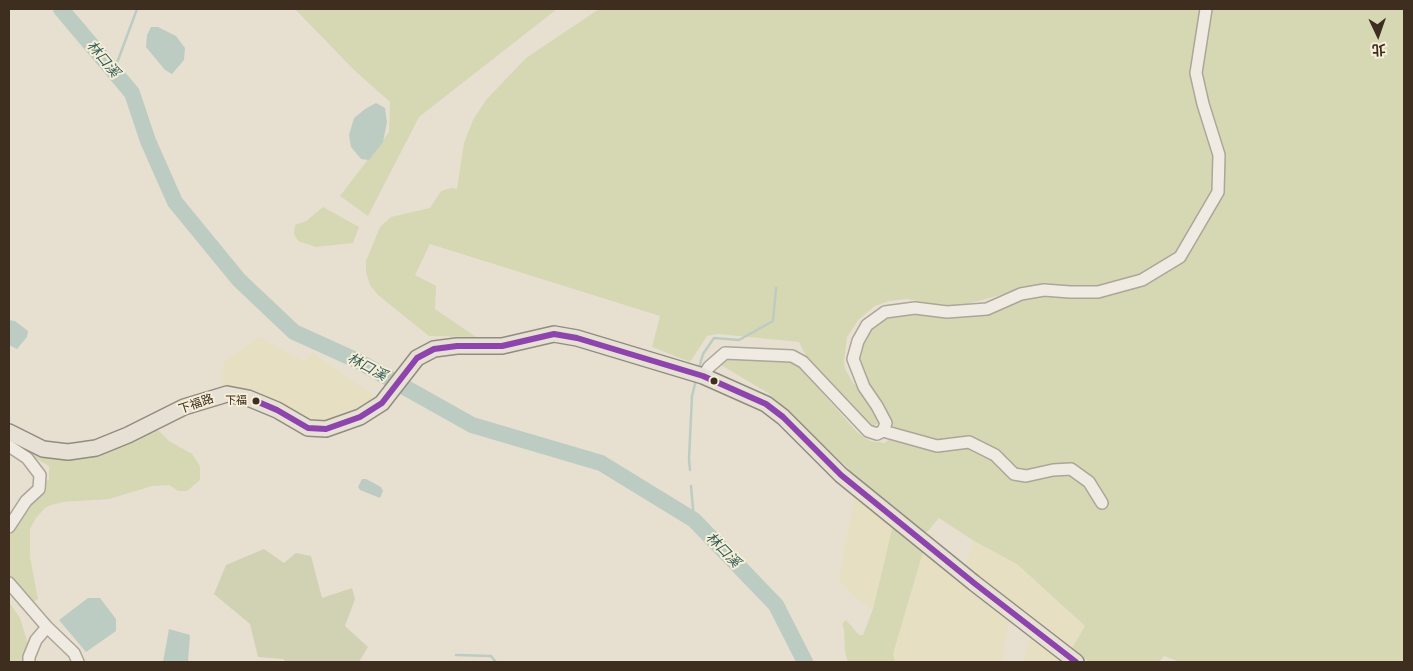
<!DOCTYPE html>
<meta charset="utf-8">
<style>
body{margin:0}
#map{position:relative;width:1413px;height:671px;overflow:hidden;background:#e7e0d1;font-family:"Playfair Display","Noto Sans TC",serif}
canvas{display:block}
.frame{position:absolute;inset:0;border:10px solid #3d2e20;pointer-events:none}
.north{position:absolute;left:1353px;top:10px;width:50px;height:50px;-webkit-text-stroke:4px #f7eed8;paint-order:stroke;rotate:177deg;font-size:14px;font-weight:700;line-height:20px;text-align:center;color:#3d2e20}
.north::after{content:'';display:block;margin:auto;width:18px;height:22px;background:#3d2e20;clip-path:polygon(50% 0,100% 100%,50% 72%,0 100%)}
</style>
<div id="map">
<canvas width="1413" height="671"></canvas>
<div class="frame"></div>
<div class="north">北</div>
</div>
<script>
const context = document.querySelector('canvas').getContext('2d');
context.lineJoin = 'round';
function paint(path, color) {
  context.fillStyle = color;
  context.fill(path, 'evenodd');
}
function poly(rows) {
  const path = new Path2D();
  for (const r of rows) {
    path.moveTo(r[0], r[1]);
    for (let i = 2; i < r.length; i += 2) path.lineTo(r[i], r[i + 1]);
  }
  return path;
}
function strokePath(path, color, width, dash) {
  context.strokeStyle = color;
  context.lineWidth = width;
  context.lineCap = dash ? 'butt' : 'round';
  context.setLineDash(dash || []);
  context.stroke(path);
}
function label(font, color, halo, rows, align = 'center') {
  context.font = font + ' "Playfair Display","Noto Sans TC",serif';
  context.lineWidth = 4;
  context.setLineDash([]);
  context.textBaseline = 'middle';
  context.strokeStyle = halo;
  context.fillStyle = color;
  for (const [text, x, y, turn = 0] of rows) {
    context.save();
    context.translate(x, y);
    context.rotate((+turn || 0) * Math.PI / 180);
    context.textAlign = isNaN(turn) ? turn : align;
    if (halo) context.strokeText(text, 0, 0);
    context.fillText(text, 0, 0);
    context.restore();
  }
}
const farmland = poly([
 [259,337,305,362,312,352,377,398,373,404,325,423,312,422,282,405,245,389,222,386,224,362],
 [855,492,894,521,873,609,854,597,839,580],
 [974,541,1017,564,1085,626,1072,648,965,566],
 [925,545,1010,614,1002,662,895,662,893,654],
 [1031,633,1066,662,1024,662]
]);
const green = poly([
 [295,9,557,9,419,117,368,216,340,196,389,132,390,102,354,70],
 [599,9,1404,9,1404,662,1180,662,1164,656,1159,662,1089,662,1072,648,1085,626,1017,564,974,541,939,518,927,532,922,532,854,477,848,468,768,393,721,365,719,358,793,360,857,432,870,441,885,443,892,436,893,423,861,372,860,365,861,345,872,327,890,316,912,313,950,318,962,316,1016,291,959,306,933,304,907,299,889,301,875,306,859,319,847,337,844,361,845,369,852,381,880,416,880,422,873,427,870,427,807,358,799,342,718,334,707,336,690,362,652,347,660,316,430,244,415,275,436,286,435,309,476,337,429,336,378,295,370,285,366,272,366,261,380,227,391,217,430,208,441,191,451,188,457,189,464,143,473,120,486,100,526,58],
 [323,207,359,227,353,243,316,247,298,241,294,234,295,225,306,221],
 [150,427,159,431,169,441,192,454,200,466,200,480,187,491,178,491,169,485,152,486,109,499,64,502,51,505,45,508,36,518,30,529,30,557,38,599,29,605,9,580,9,525,25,499,49,479,49,466,17,448,18,442,50,453],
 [894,521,925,545,893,654,895,662,848,662,845,652,844,629,842,624,846,620,859,635,863,635,873,609],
 [9,602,20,618,27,641,28,662,9,662]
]);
const cemetery = poly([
 [264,549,284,563,296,553,311,556,322,598,352,588,355,599,345,626,368,647,359,662,331,661,329,662,287,662,283,659,258,657,250,624,214,594,226,565]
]);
const water = poly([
 [151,27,158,27,176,36,185,48,184,60,172,74,165,70,146,47,147,35],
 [376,103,385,108,387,122,383,142,369,160,361,159,351,147,349,135,354,118,365,109],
 [9,320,15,321,28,331,27,337,17,349,9,345],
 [362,479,366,479,381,487,383,491,380,498,360,490,358,487],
 [88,598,100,598,116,619,116,631,86,652,59,620],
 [169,629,190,635,188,662,163,662]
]);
const stream = poly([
 [114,71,137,9],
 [699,368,703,354,714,338,739,340,773,321,776,288],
 [690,470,689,459,692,396,696,380],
 [691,486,694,520],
 [456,655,491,656,496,662]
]);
const river = poly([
 [61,9,132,93,148,141,175,202,239,280,294,332,358,361,472,425,601,463,694,520,776,605,805,662]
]);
const minor = poly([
 [703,376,709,367,725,353,792,356,803,362,868,431,877,434,883,431,886,423,877,406,864,387,853,359,858,341,867,325,885,312,915,308,947,312,987,309,1021,294,1044,290,1070,292,1098,292,1142,280,1180,257,1218,192,1219,155,1203,104,1196,73,1206,9],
 [883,431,937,446,969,442,995,455,1014,474,1026,476,1053,470,1071,469,1089,482,1102,503],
 [9,446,27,458,40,475,39,489,26,501,9,527],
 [9,583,47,627,74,653,78,662],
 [29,662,29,657,36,640,47,627]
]);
const major = poly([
 [9,432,43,449,68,452,96,448,128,435,184,407,227,394,248,398,277,410,308,428,326,429,360,417,382,403,417,358,434,349,457,346,502,346,554,334,577,338,703,376,766,404,783,417,841,475,974,583,1076,662]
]);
const bus1 = poly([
 [256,401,277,410,308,428,326,429,360,417,382,403,417,358,434,349,457,346,502,346,554,334,577,338,703,376,766,404,783,417,841,475,974,583,1076,662]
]);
const markers = [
 [714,381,4.5,"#3d2e20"],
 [256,401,4.5,"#3d2e20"]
];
const busNames = [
 ["下福",247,401]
];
const streetNames = [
 ["下福路",196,404,-19]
];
const waterNames = [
 ["林口溪",103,59,50],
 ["林口溪",367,367,28],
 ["林口溪",723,550,46]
];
paint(farmland, '#e6dfc2');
paint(green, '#d6d7b3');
paint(cemetery, '#d1d1b3');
paint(water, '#bcccc2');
strokePath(stream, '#bcccc2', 2.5);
strokePath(river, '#bcccc2', 16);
strokePath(minor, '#ada599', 14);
strokePath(major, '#928b80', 18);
strokePath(minor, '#efebe3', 11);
strokePath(major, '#e6e1d4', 15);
strokePath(bus1, '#8e44ad', 6);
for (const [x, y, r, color] of markers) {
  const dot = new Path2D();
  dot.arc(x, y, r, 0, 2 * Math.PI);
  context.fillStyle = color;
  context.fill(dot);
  strokePath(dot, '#f7eed8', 2);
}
label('11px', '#3d2e20', '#f7eed8', busNames, 'right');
label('12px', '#3d2e20', '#f7eed8', streetNames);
label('italic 14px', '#2f5d5a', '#f7eed8', waterNames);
</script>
